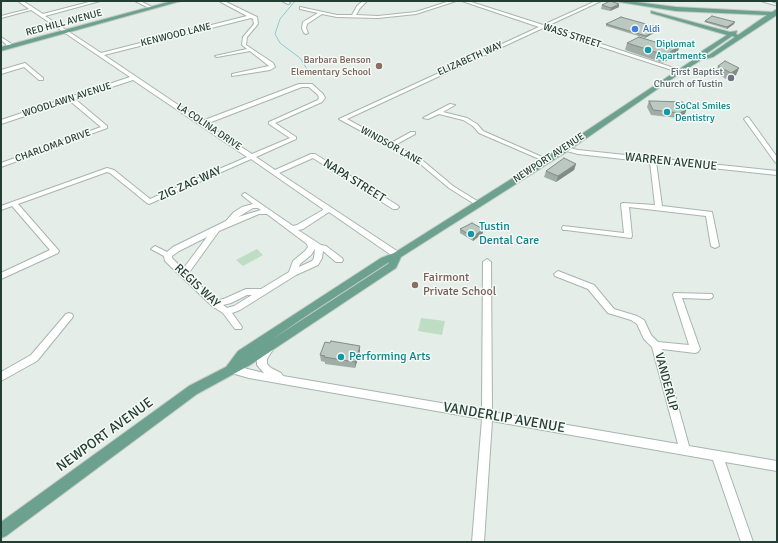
<!DOCTYPE html>
<style>
body{margin:0}
#map{position:relative;width:778px;height:543px;overflow:hidden;background:#e4ede8;font-family:Signika,sans-serif}
canvas{display:block}
.frame{position:absolute;inset:0;border:2px solid #243e35;pointer-events:none}
</style>
<div id="map">
<canvas width="778" height="543"></canvas>
<div class="frame"></div>
</div>
<script>
const context = document.querySelector('canvas').getContext('2d');
context.lineJoin = 'round';
function paint(path, color) {
  context.fillStyle = color;
  context.fill(path, 'evenodd');
}
function poly(rows) {
  const path = new Path2D();
  for (const r of rows) {
    path.moveTo(r[0], r[1]);
    for (let i = 2; i < r.length; i += 2) path.lineTo(r[i], r[i + 1]);
  }
  return path;
}
function strokePath(path, color, width, dash) {
  context.strokeStyle = color;
  context.lineWidth = width;
  context.lineCap = dash ? 'butt' : 'round';
  context.setLineDash(dash || []);
  context.stroke(path);
}
function label(font, color, halo, rows, align = 'center') {
  context.font = font + ' Signika,sans-serif';
  context.lineWidth = 3;
  context.setLineDash([]);
  context.textBaseline = 'middle';
  context.strokeStyle = halo;
  context.fillStyle = color;
  for (const [text, x, y, turn = 0] of rows) {
    context.save();
    context.translate(x, y);
    context.rotate((+turn || 0) * Math.PI / 180);
    context.textAlign = isNaN(turn) ? turn : align;
    if (halo) context.strokeText(text, 0, 0);
    context.fillText(text, 0, 0);
    context.restore();
  }
}
const green = poly([
 [257,249,263,255,243,266,236,260],
 [421,318,445,321,442,335,418,331]
]);
const stream = poly([
 [295,1,280,19,275,34,280,43,300,58,307,69]
]);
const minor = poly([
 [18,1,23,1,43,14,93,1,100,1,45,16,101,53,247,16,219,1,224,1,257,17,258,24,247,37,246,45,273,63,275,67,270,70,232,76,232,74,269,66,250,51,217,57,215,56,247,49,242,45,243,37,254,24,253,19,251,18,104,55,202,121,299,84,312,84,323,94,325,98,322,102,275,123,296,137,296,139,256,157,275,170,311,154,315,154,397,205,399,207,397,209,393,209,313,158,279,173,400,253,401,255,400,257,394,257,329,212,303,229,298,230,321,245,326,246,342,258,343,260,342,262,336,262,323,251,322,258,318,265,296,275,240,310,232,313,242,327,241,329,235,329,223,313,212,306,165,261,164,256,151,249,155,246,167,252,173,247,226,221,234,212,242,207,253,204,243,196,242,195,243,194,245,193,293,226,297,225,323,210,323,209,251,159,149,204,147,203,110,173,107,172,18,204,59,251,58,253,1,279,1,273,50,250,12,206,1,210,1,206,107,168,114,170,150,199,247,157,133,80,75,99,107,126,107,128,1,167,1,163,101,127,70,101,1,124,1,120,130,77,31,10,1,18,1,16,29,9,18,1],
 [302,87,309,87,318,95,319,98,318,100,269,122,269,124,290,138,252,154,206,124,302,87],
 [253,208,258,208,261,210,238,217,253,208],
 [259,214,267,214,307,244,308,247,305,251,293,261,289,272,261,289,246,289,226,298,217,301,188,274,219,231,259,214],
 [207,237,183,269,172,258,172,256,179,251,207,237],
 [315,249,314,258,312,261,299,267,300,264,311,255,315,249],
 [247,295,252,295,234,306,227,308,223,305,231,303,247,295],
 [135,1,140,1,154,8,151,9,135,1],
 [282,1,287,1,290,3,288,4,282,1],
 [363,1,367,1,360,8,356,15,378,16,416,12,450,1,456,1,416,14,378,18,337,17,322,14,307,24,306,28,308,33,306,34,304,33,302,28,303,22,318,13,300,9,300,7,337,15,352,15,357,6,363,1],
 [462,1,468,1,543,25,596,1,601,1,547,26,683,71,678,72,543,28,347,119,391,143,411,132,415,132,415,134,395,145,422,160,453,186,482,204,478,206,476,205,449,188,418,162,339,119,539,27,462,1],
 [761,1,768,1,777,4,775,5,761,1],
 [1,37,13,45,13,47,9,47,1,40,1,37],
 [25,63,43,78,43,80,39,80,24,67,1,74,1,70,25,63],
 [450,104,455,105,443,112,467,118,477,124,483,131,549,160,548,161,544,161,479,133,473,126,463,120,439,114,428,119,423,118,450,104],
 [747,117,749,118,777,157,777,163,775,162,744,119,747,117],
 [565,147,578,150,777,171,777,175,656,162,662,206,712,212,719,246,715,248,711,246,706,216,629,207,632,236,631,238,566,230,563,230,562,228,563,226,624,233,621,204,623,203,655,205,650,162,578,154,563,150,562,149,565,147],
 [487,259,491,262,492,412,678,444,652,347,644,339,637,324,631,320,608,313,588,289,555,276,554,274,558,271,594,285,614,309,637,316,644,320,651,335,658,342,689,345,673,295,674,293,712,294,713,296,712,298,709,299,682,298,700,349,698,352,695,353,662,349,689,446,777,461,777,471,725,462,753,542,741,542,713,460,492,421,484,542,472,542,482,419,249,378,228,372,226,369,228,366,231,365,264,373,257,365,257,359,266,345,269,344,272,345,274,348,267,359,267,364,271,368,281,373,283,376,482,410,483,262,487,259],
 [69,313,72,314,73,316,72,318,37,361,1,381,1,372,31,355,66,314,69,313]
]);
const major = poly([
 [172,1,181,1,1,51,1,47,172,1],
 [613,1,628,1,676,7,772,12,777,9,777,15,713,57,701,60,682,72,568,151,401,257,396,268,250,365,197,394,6,536,1,538,1,522,189,386,226,367,238,351,381,258,394,253,562,147,696,58,699,53,727,35,651,13,651,11,730,32,737,31,736,34,738,35,767,15,676,11,613,1],
 [732,36,735,37,709,55,703,56,732,36],
 [389,262,388,264,271,340,309,314,389,262]
]);
const wall = poly([
 [619,4,619,7,610,11,601,9,602,5],
 [705,21,734,24,727,29,704,22],
 [606,24,660,28,659,30,645,38,606,26],
 [627,43,677,53,663,63,625,50],
 [718,66,739,68,736,75,728,80,715,73],
 [649,101,685,114,678,118,651,115,647,107],
 [576,164,574,170,556,182,544,177,546,171],
 [460,229,483,233,473,241,460,233],
 [360,352,355,368,325,364,325,362,321,361,320,355]
]);
const shadedWall = poly([
 [619,4,619,7,610,11,611,8],
 [735,22,734,24,727,29,727,27],
 [660,28,659,30,645,38,646,36],
 [680,46,677,53,663,63,665,55],
 [739,68,736,75,728,80,731,73],
 [687,108,685,114,678,118,680,113],
 [576,164,574,170,556,182,558,176],
 [483,229,483,233,473,241,473,237],
 [360,346,360,352,355,368,355,362]
]);
const building = poly([
 [610,1,619,4,611,8,602,5,610,1],
 [712,16,735,22,727,27,705,21,712,16],
 [621,17,660,28,646,36,606,24,621,17],
 [639,37,665,45,670,43,680,46,665,55,627,43,639,37],
 [725,61,739,68,731,73,718,66,725,61],
 [649,101,653,101,683,102,687,108,680,113,653,110,649,101],
 [564,158,576,164,558,176,546,171,564,158],
 [472,223,483,229,473,237,460,229,472,223],
 [331,341,360,346,355,362,324,357,325,356,320,355,325,342,330,343,331,341]
]);
const markers = [
 [635,29,4,"#3f7fe0"],
 [648,50,4,"#0f9aa8"],
 [379,66,4,"#8d6e63"],
 [731,78,4,"#6b7280"],
 [667,112,4,"#0f9aa8"],
 [471,234,4,"#0f9aa8"],
 [415,285,4,"#8d6e63"],
 [341,357,4,"#0f9aa8"]
];
const farStreetnames = [
 ["RED HILL AVENUE",64,23,-15],
 ["KENWOOD LANE",176,35,-14],
 ["WASS STREET",572,36,18],
 ["ELIZABETH WAY",470,59,-24],
 ["WOODLAWN AVENUE",67,100,-18],
 ["LA COLINA DRIVE",209,127,34],
 ["CHARLOMA DRIVE",53,146,-20],
 ["WINDSOR LANE",391,146,29],
 ["NEWPORT AVENUE",549,158,-33]
];
const farShopnames = [
 ["Aldi",643,29]
];
const farCulturenames = [
 ["Diplomat",656,44],
 ["Apartments",656,56],
 ["SoCal Smiles",675,106],
 ["Dentistry",675,118]
];
const farEducationnames = [
 ["Barbara Benson",371,60],
 ["Elementary School",371,72]
];
const farWorshipnames = [
 ["First Baptist",723,72],
 ["Church of Tustin",723,84]
];
const streetNames = [
 ["WARREN AVENUE",671,162,6],
 ["NAPA STREET",354,181,32],
 ["ZIG ZAG WAY",190,184,-24],
 ["REGIS WAY",197,286,43],
 ["VANDERLIP",666,382,75]
];
const cultureNames = [
 ["Tustin",479,227],
 ["Dental Care",479,241],
 ["Performing Arts",349,357]
];
const educationNames = [
 ["Fairmont",423,278],
 ["Private School",423,292]
];
const nearStreetnames = [
 ["VANDERLIP AVENUE",504,418,10],
 ["NEWPORT AVENUE",105,435,-36]
];
paint(green, '#beddc4');
strokePath(stream, '#8fcbcf', 1);
strokePath(minor, '#a7b5af', 2);
strokePath(major, '#c2c9c6', 2);
paint(minor, '#fff');
paint(major, '#6ba18e');
paint(wall, '#a0aca6');
paint(shadedWall, '#828c87');
paint(building, '#bac8c1');
strokePath(building, '#828c87', 1);
for (const [x, y, r, color] of markers) {
  const dot = new Path2D();
  dot.arc(x, y, r, 0, 2 * Math.PI);
  context.fillStyle = color;
  context.fill(dot);
  strokePath(dot, '#f5faf7', 1.5);
}
label('10px', '#243e35', '#f5faf7', farStreetnames);
label('10px', '#366cbe', '#f5faf7', farShopnames, 'left');
label('10px', '#0d838f', '#f5faf7', farCulturenames, 'left');
label('10px', '#785e54', '#f5faf7', farEducationnames, 'right');
label('10px', '#5b616d', '#f5faf7', farWorshipnames, 'right');
label('12px', '#243e35', '#f5faf7', streetNames);
label('12px', '#0d838f', '#f5faf7', cultureNames, 'left');
label('12px', '#785e54', '#f5faf7', educationNames, 'left');
label('14px', '#243e35', '#f5faf7', nearStreetnames);
</script>
